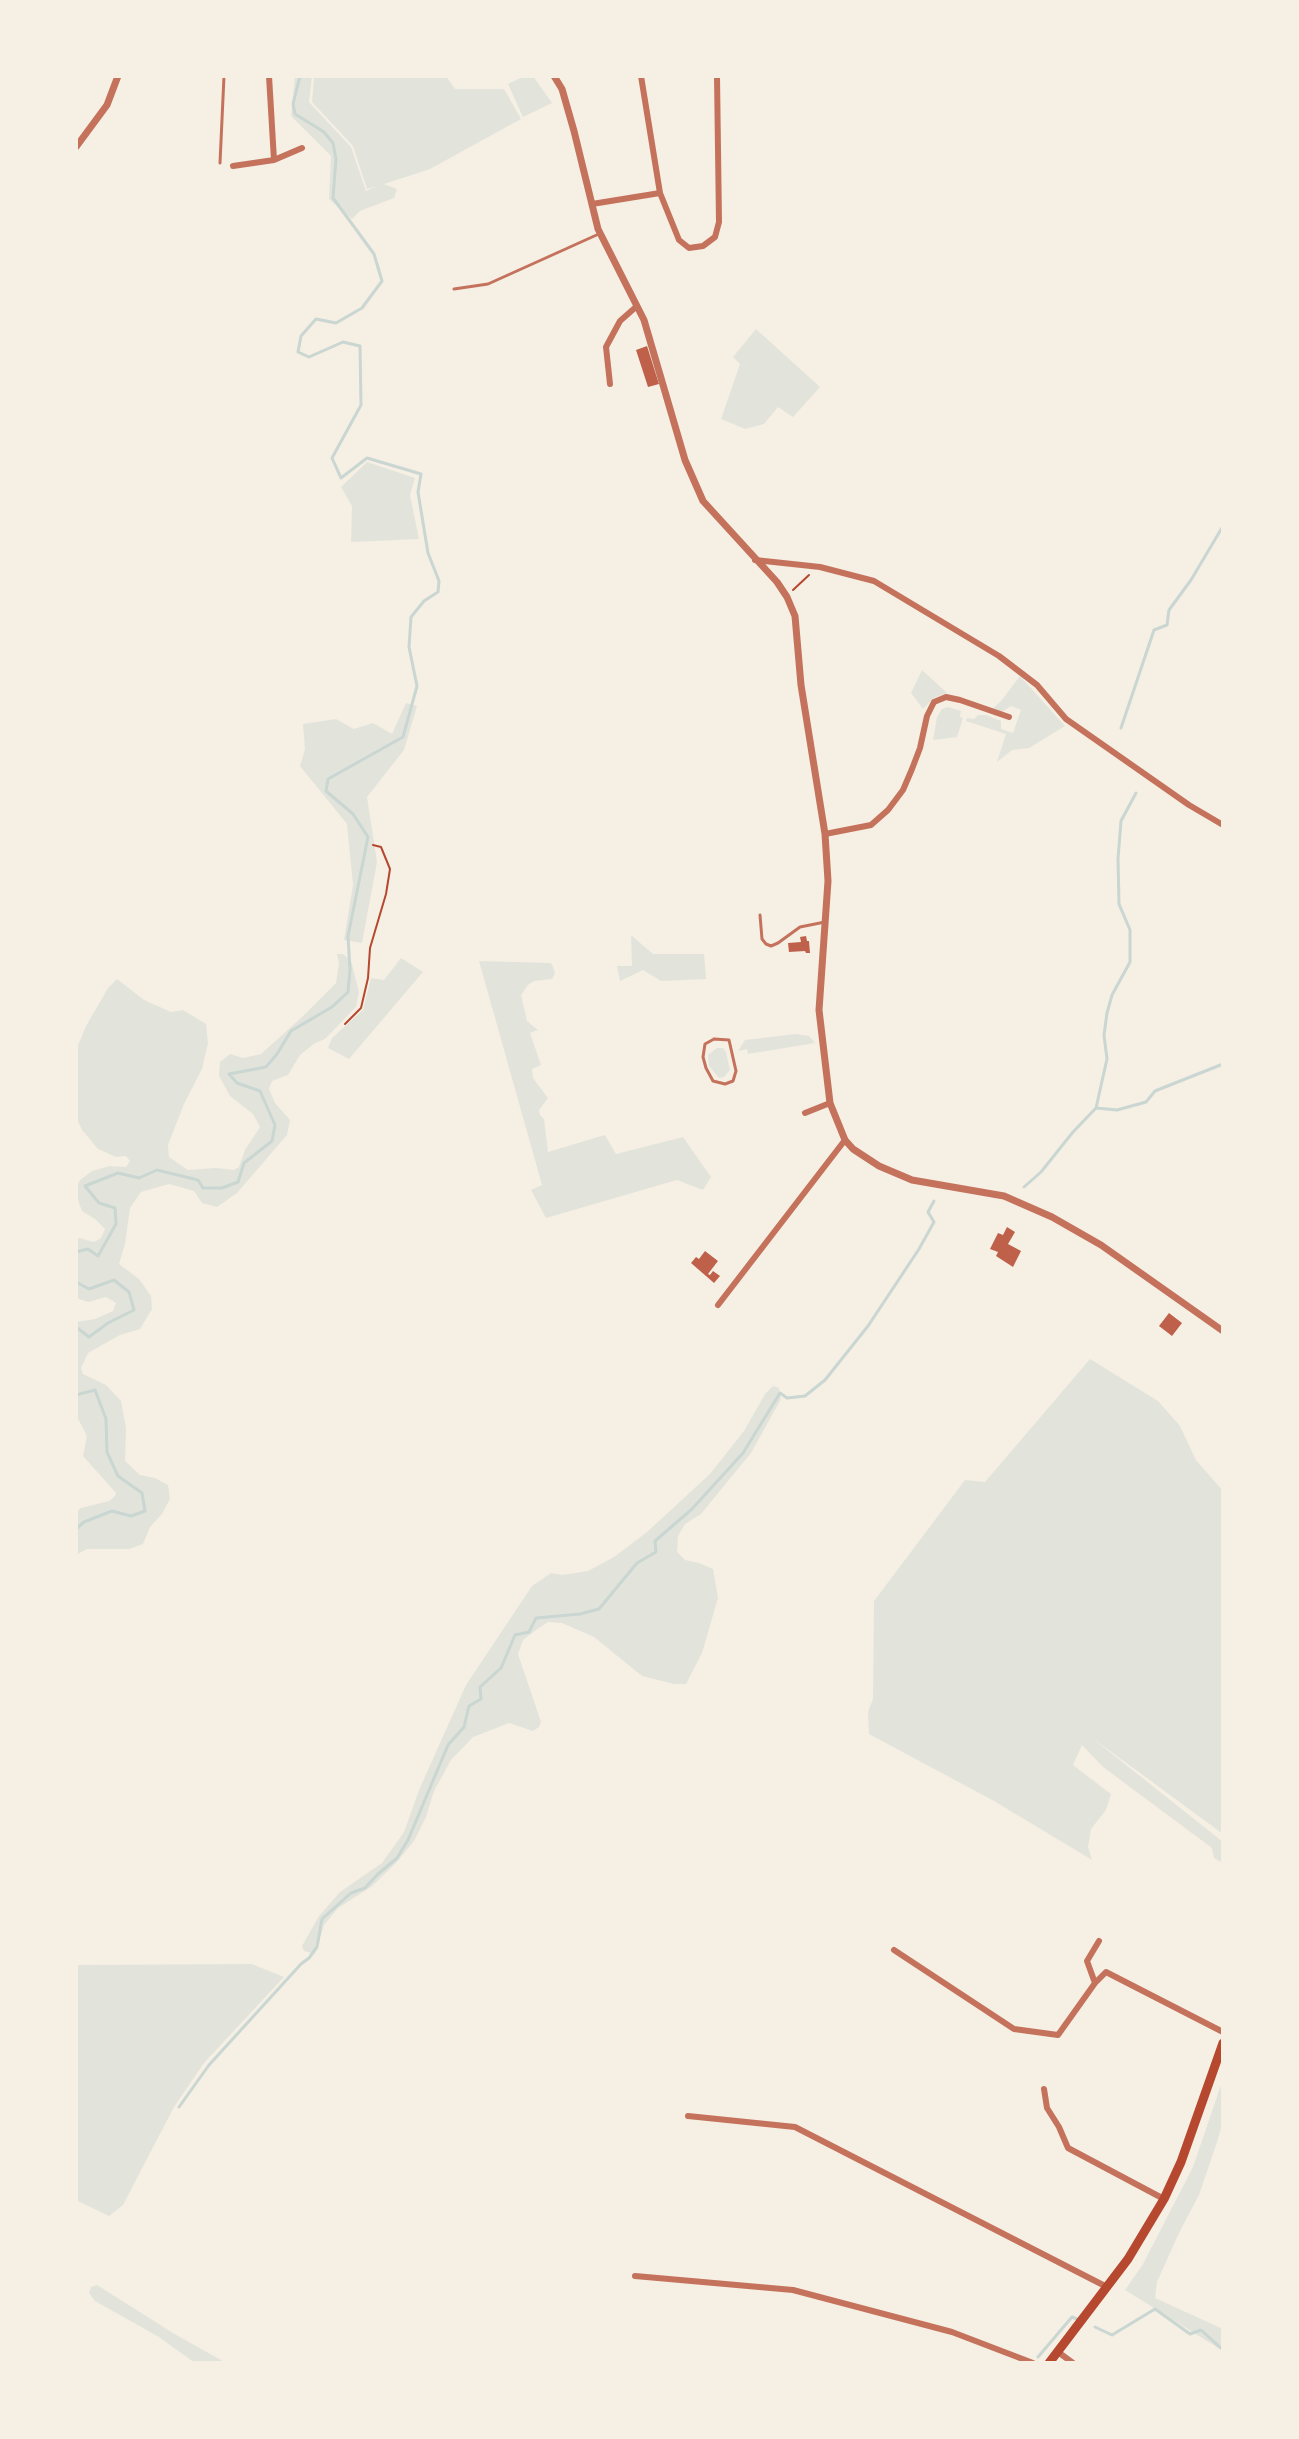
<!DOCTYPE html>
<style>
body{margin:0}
#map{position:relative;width:1299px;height:2439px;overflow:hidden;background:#f6efe4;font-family:Jost,sans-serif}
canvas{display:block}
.frame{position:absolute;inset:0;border:78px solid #f6efe4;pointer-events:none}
</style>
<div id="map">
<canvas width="1299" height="2439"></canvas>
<div class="frame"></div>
</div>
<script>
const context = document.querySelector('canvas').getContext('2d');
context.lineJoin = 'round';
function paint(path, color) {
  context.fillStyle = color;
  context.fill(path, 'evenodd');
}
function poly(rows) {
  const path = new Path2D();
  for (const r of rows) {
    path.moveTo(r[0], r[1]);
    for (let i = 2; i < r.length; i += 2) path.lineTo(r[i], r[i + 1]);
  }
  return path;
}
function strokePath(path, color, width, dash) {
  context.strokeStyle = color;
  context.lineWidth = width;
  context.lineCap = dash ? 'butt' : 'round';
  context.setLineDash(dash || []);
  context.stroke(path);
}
const green = poly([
 [295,76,312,76,309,102,351,147,366,191,375,187,367,189,353,146,312,102,314,76,446,76,455,89,504,89,521,119,430,169,384,184,397,189,394,198,360,211,352,219,329,199,331,156,291,116],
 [525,76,533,76,552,103,523,117,508,84],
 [756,329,820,387,793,417,778,407,764,424,745,429,721,419,740,364,733,357],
 [367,462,415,478,410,495,419,539,351,542,352,506,341,487],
 [922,670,947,693,934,698,923,709,911,693],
 [1020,676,1065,726,1029,748,1012,750,997,762,1006,734,966,721,967,718,974,719,978,715,986,715,1001,721,1001,729,1013,733,1021,710,1011,706,1002,712,992,709,1001,701],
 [406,703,417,706,404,750,367,797,377,862,362,943,344,940,353,885,347,824,300,766,305,749,303,724,336,719,354,729,373,723,392,734],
 [948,707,961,711,960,717,963,718,957,737,933,740,937,717,942,709],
 [631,935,653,954,704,954,706,979,661,981,643,970,620,981,617,966,632,966],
 [337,954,343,954,351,961,359,992,356,1007,325,1039,315,1043,300,1055,288,1075,272,1081,269,1089,275,1103,290,1120,287,1135,237,1193,217,1207,202,1203,194,1191,169,1184,141,1192,130,1208,125,1244,119,1264,139,1279,151,1296,152,1309,140,1329,120,1335,88,1353,81,1368,83,1374,106,1385,121,1401,126,1428,125,1461,140,1475,155,1478,168,1485,170,1499,162,1514,150,1527,143,1544,129,1549,87,1549,76,1555,76,1512,81,1508,109,1501,115,1496,116,1493,83,1456,87,1436,76,1415,76,1322,95,1319,113,1311,116,1303,106,1297,88,1302,76,1298,76,1237,94,1242,101,1238,105,1229,95,1219,82,1211,76,1195,76,1188,80,1180,92,1171,110,1166,126,1167,130,1161,126,1156,116,1157,98,1149,82,1130,76,1117,76,1050,86,1026,108,988,117,979,144,1000,171,1012,183,1010,206,1024,208,1043,202,1069,184,1104,168,1145,169,1157,188,1170,216,1168,234,1170,239,1167,245,1150,260,1127,253,1114,230,1096,219,1076,220,1062,230,1054,243,1058,261,1054,302,1017,336,983,339,963],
 [401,958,423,972,349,1059,328,1048,332,1038,363,1010,371,978,384,980],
 [479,961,551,963,553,967,555,973,552,979,534,981,528,985,521,995,527,1021,538,1030,530,1033,541,1065,532,1069,533,1078,548,1098,539,1110,540,1115,544,1119,548,1152,605,1135,616,1154,683,1137,711,1177,703,1190,677,1180,546,1218,531,1190,542,1185],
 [796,1034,809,1036,815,1043,748,1054,747,1049,738,1051,745,1040],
 [717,1048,723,1048,726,1052,730,1070,724,1077,719,1078,709,1066,708,1055],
 [1090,1359,1158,1401,1180,1426,1196,1460,1223,1491,1223,1834,1091,1737,1223,1842,1223,1863,1214,1858,1212,1848,1103,1767,1082,1745,1073,1765,1111,1794,1106,1810,1091,1829,1088,1847,1092,1860,994,1801,869,1734,868,1712,873,1699,874,1601,965,1480,985,1482],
 [773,1386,779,1388,781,1399,751,1453,701,1514,685,1524,678,1536,677,1552,685,1560,699,1563,713,1569,718,1598,702,1653,686,1684,674,1684,642,1676,594,1637,562,1623,548,1622,536,1630,523,1640,518,1654,541,1722,539,1727,533,1731,509,1723,473,1737,451,1760,434,1791,426,1817,414,1841,396,1863,371,1887,338,1908,324,1925,315,1954,304,1951,302,1946,319,1916,340,1892,382,1863,404,1832,419,1790,466,1685,532,1586,551,1573,562,1575,588,1571,614,1557,647,1532,710,1474,744,1431,765,1394],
 [252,1964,284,1977,204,2063,174,2107,123,2205,109,2216,76,2200,76,1965],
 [1223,2079,1223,2121,1217,2142,1199,2195,1179,2233,1157,2282,1155,2298,1223,2329,1223,2351,1125,2290,1143,2264,1193,2167],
 [97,2285,173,2333,226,2363,195,2363,159,2337,95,2301,89,2293,91,2287]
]);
const stream = poly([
 [1121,728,1154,630,1167,625,1169,610,1191,580,1223,526],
 [1096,1108,1107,1059,1104,1035,1107,1013,1112,995,1130,962,1130,930,1119,904,1118,859,1121,821,1136,793],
 [1024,1187,1041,1172,1073,1132,1096,1108,1117,1110,1146,1102,1155,1091,1223,1064],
 [76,1252,88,1249,98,1256,116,1224,115,1208,99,1203,85,1186,118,1173,139,1178,157,1170,198,1180,203,1188,222,1188,238,1182,244,1163,272,1141,275,1125,260,1091,237,1083,229,1074,266,1067,277,1054,291,1031,332,1007,348,992,350,970,348,936,368,837,353,814,326,791,328,779,403,737,417,686,409,647,411,617,424,601,438,592,439,581,428,553,418,492,421,474,367,458,341,478,332,458,361,405,360,346,343,342,309,357,298,352,301,336,316,319,336,323,362,308,382,281,374,254,333,198,336,159,333,143,324,132,295,114,293,104,300,76],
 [76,1282,89,1289,114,1280,129,1292,134,1310,108,1323,89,1337,76,1327],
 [76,1395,95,1390,106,1419,107,1452,118,1476,142,1493,145,1511,131,1516,112,1511,84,1522,76,1529],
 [179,2107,209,2065,301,1964,309,1958,317,1947,322,1919,351,1893,365,1888,378,1874,397,1858,408,1840,448,1745,464,1727,469,1706,481,1699,480,1687,501,1668,515,1635,529,1632,536,1618,580,1614,599,1609,637,1563,656,1552,655,1541,692,1509,743,1453,780,1393,787,1398,805,1396,825,1380,868,1326,919,1249,934,1222,928,1212,934,1201],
 [1095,2327,1112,2335,1155,2309,1190,2334,1201,2330,1223,2350],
 [1038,2357,1072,2317,1077,2319]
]);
const building = poly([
 [647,346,659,384,648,387,636,350],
 [806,936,807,941,809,941,810,953,806,953,805,951,789,952,788,943,801,942,800,937],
 [1007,1227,1015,1232,1008,1244,1021,1251,1013,1267,996,1256,998,1252,990,1249,998,1233,1003,1235],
 [705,1251,718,1261,708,1274,710,1275,713,1271,720,1276,714,1283,691,1263,696,1257,699,1259],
 [1169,1313,1182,1323,1172,1336,1159,1326]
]);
const path = poly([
 [793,590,809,575],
 [345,1024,361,1008,368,978,370,948,386,894,390,869,381,847,373,845]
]);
const service = poly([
 [220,163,224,76],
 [454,289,488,284,601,233],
 [760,915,762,939,766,944,771,946,778,943,800,927,825,922],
 [714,1039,729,1040,736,1071,733,1081,725,1084,713,1081,706,1068,703,1057,705,1044,714,1039]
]);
const minor = poly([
 [269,76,274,160,302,148],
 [641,76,660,193,679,240,689,248,703,246,715,237,719,222,717,76],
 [233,166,274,160],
 [592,204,660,193],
 [610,384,606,347,620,321,637,306],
 [755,560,820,567,874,581,999,656,1037,685,1066,719,1189,805,1223,825],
 [825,834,871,825,888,810,903,790,912,769,920,748,927,716,934,702,946,697,960,700,1009,717],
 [805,1113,830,1103],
 [718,1305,845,1140],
 [1099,1941,1087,1961,1095,1983,1106,1972,1223,2032],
 [894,1950,1014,2029,1058,2035,1095,1983],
 [1044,2089,1047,2108,1059,2127,1068,2148,1164,2199],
 [688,2116,795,2127,1107,2287],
 [635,2276,793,2290,952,2332,1033,2363],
 [1058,2352,1073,2363]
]);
const tertiary = poly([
 [554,76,562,89,574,131,598,229,644,320,685,460,703,501,777,582,787,597,795,616,801,685,825,834,828,881,819,1010,830,1103,845,1140,853,1149,879,1166,912,1180,1004,1196,1052,1217,1101,1245,1223,1331],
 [76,147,107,105,118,76]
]);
const trunk = poly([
 [1049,2363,1128,2259,1164,2199,1181,2162,1223,2043]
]);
paint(green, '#e2e4dc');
strokePath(stream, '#c9d6d2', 3);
paint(building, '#bf614a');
strokePath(path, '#b5482f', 2);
strokePath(service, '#c5725c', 3);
strokePath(minor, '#c5725c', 6);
strokePath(tertiary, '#c5725c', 7);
strokePath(trunk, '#b5482f', 9);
</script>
